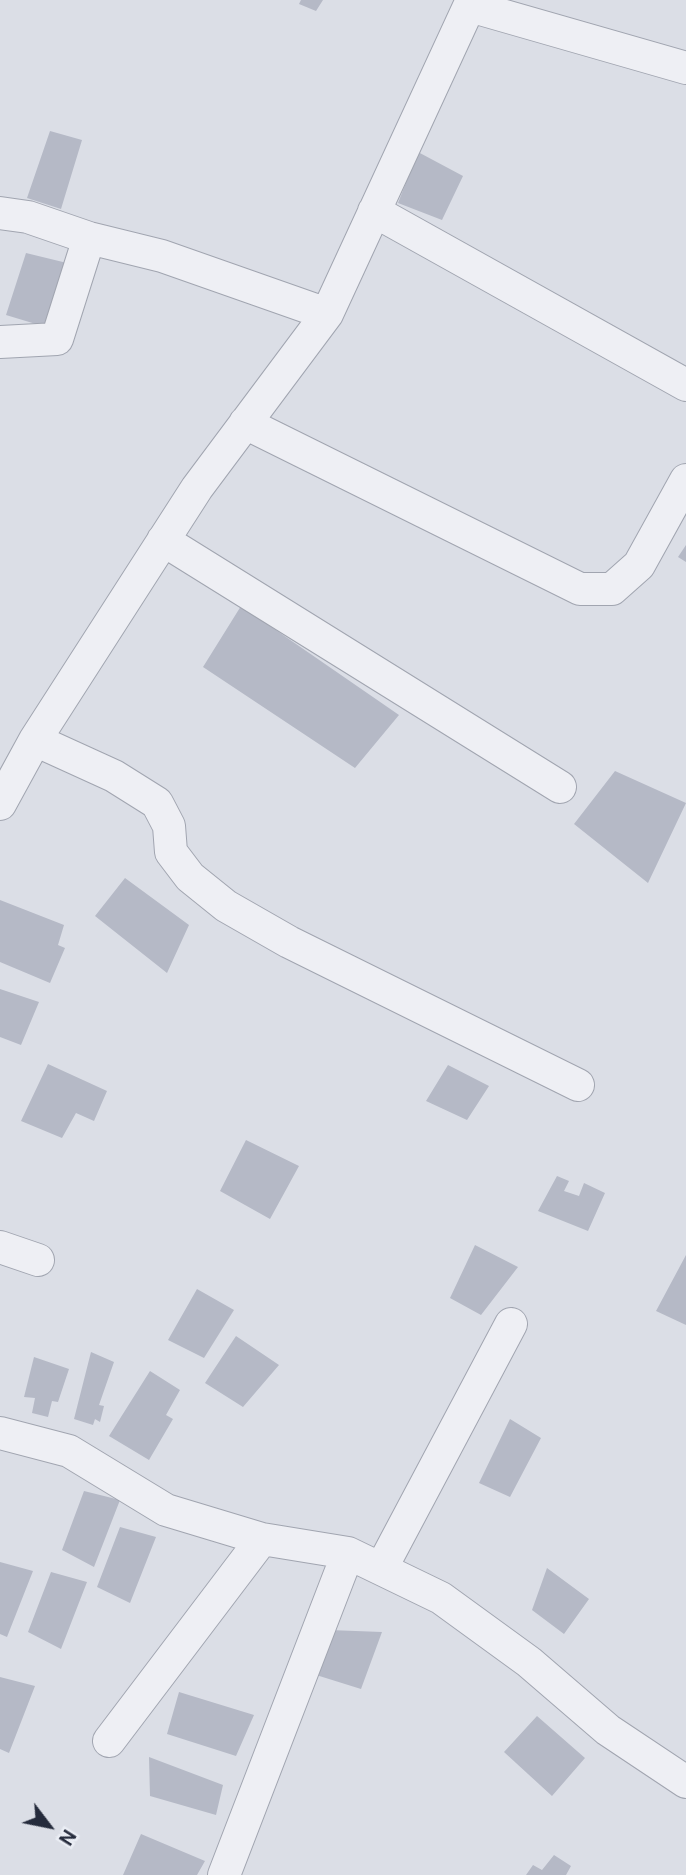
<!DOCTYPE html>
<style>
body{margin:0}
#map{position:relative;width:686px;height:1875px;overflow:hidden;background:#dbdee6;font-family:"DM Sans",sans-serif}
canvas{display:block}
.north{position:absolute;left:14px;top:1791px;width:70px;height:70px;-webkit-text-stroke:5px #eaedf4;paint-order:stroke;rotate:122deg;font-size:19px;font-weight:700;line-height:28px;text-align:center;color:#252b3c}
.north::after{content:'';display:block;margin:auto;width:24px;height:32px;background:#252b3c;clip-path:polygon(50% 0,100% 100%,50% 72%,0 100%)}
</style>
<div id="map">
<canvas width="686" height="1875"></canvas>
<div class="north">N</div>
</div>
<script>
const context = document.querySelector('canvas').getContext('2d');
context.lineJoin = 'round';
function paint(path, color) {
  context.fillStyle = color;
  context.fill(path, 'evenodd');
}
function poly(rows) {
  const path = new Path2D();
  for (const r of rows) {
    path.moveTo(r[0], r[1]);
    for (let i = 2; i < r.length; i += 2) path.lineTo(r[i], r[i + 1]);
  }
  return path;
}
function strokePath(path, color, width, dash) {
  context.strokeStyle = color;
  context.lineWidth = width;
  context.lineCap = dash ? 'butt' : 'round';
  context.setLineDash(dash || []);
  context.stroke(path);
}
const building = poly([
 [301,0,323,0,316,11,299,4],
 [50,131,82,140,61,209,27,198],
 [418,152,463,176,442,220,398,203],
 [26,253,67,263,49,328,6,315],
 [686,545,686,562,678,557],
 [241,606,399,715,355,768,203,667],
 [615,771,686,803,648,883,574,824],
 [125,878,189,925,167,973,95,916],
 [0,900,64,925,58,945,65,948,50,983,0,962],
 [0,989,39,1002,21,1045,0,1037],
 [48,1064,107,1091,94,1121,76,1113,62,1138,21,1121],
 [448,1065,489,1086,467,1120,426,1101],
 [246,1140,299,1166,270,1219,220,1191],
 [557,1176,569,1181,564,1191,579,1196,584,1183,605,1193,588,1231,538,1211],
 [475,1245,518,1267,481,1315,450,1298],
 [686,1255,686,1325,656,1311],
 [197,1289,234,1310,204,1358,168,1340],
 [236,1336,279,1365,243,1407,205,1383],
 [91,1352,114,1362,99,1405,104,1406,100,1422,95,1419,93,1425,74,1419],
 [34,1357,69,1369,58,1402,52,1401,48,1417,32,1413,35,1398,24,1397],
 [150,1371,180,1390,166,1415,173,1419,149,1460,109,1436],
 [510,1419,541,1438,510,1497,479,1483],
 [84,1491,120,1500,94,1567,62,1550],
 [120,1527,156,1537,130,1603,97,1587],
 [0,1562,33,1571,7,1637,0,1634],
 [547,1568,589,1599,564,1634,532,1610],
 [51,1572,87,1582,61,1649,28,1632],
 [329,1630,382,1632,361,1689,313,1674],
 [0,1677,35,1686,9,1753,0,1749],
 [179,1692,254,1715,236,1756,167,1734],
 [537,1716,585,1758,552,1796,504,1752],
 [149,1757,223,1785,216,1815,150,1796],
 [141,1834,205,1861,197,1875,123,1875],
 [554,1855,571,1866,566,1875,526,1875,533,1865,542,1870]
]);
const minor = poly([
 [470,6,686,68],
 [374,211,686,385],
 [0,213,28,217,89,238,162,256,327,314],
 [0,342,57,339,89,238],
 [245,423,580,589,612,589,639,565,686,480],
 [163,540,560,787],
 [35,740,114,776,157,803,169,826,171,852,190,877,226,906,289,942,578,1085],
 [0,804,35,740,197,488,327,314,472,0],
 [0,1247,38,1260],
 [0,1433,69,1451,166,1510,262,1539,348,1553,441,1598,529,1662,608,1730,686,1782],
 [381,1569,511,1324],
 [109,1741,262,1539],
 [224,1875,348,1553]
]);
paint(building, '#b5b9c6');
strokePath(minor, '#a1a5b0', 34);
strokePath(minor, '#eeeff4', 32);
</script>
